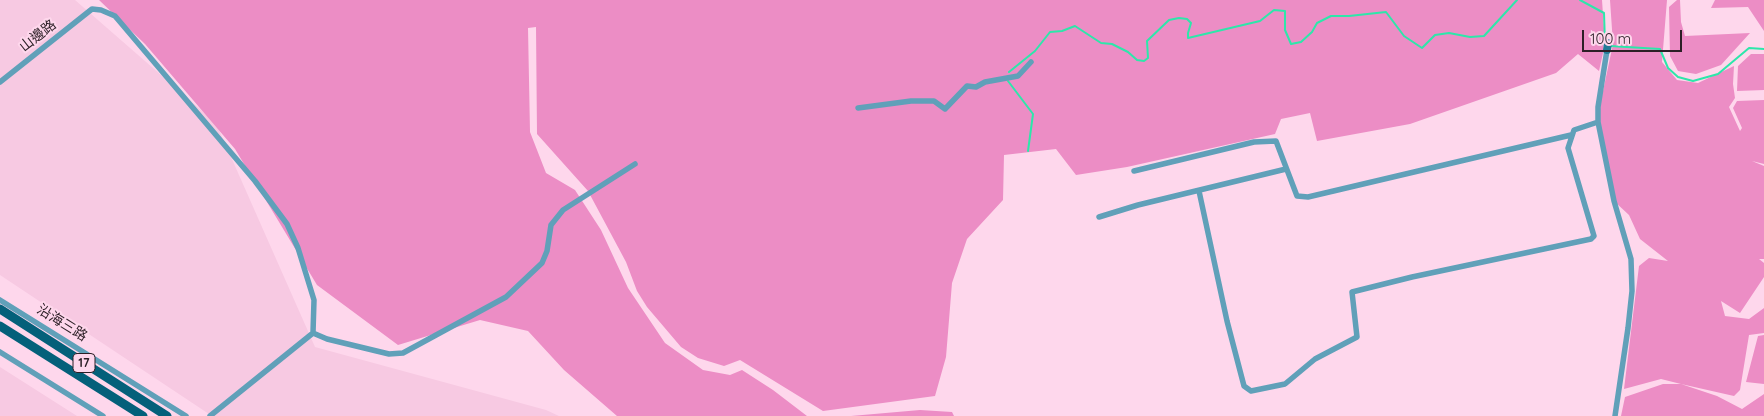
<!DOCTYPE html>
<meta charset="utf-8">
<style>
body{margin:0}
#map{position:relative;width:1764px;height:416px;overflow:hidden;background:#fed7ec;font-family:Quicksand,sans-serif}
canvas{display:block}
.scale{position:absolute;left:1582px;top:30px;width:100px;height:22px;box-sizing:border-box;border:2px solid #2c1f26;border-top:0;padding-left:6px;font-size:15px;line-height:18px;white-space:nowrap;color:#2c1f26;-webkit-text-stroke:4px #fed7ec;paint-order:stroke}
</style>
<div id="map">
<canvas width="1764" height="416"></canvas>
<div class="scale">100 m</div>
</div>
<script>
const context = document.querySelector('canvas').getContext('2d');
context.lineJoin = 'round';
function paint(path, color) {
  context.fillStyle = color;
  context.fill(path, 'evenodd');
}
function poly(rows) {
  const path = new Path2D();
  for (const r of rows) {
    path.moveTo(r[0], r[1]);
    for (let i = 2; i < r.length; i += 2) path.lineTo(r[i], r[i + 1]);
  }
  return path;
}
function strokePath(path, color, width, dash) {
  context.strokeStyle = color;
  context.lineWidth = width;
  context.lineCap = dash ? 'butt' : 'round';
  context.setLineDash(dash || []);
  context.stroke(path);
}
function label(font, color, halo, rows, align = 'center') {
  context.font = font + ' Quicksand,"Noto Sans TC",sans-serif';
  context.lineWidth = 4;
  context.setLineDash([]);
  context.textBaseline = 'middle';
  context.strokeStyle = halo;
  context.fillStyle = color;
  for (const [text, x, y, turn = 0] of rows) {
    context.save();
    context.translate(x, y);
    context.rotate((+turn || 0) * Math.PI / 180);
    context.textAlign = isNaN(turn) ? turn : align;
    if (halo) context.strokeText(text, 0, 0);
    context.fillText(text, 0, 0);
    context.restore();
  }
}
const built = poly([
 [0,0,75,0,216,123,315,347,546,410,559,416,212,416,0,275],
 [0,367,77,416,0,416]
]);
const green = poly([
 [99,0,1602,0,1604,29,1603,53,1599,71,1578,54,1556,73,1410,124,1317,141,1310,113,1281,119,1275,134,1127,167,1076,175,1056,149,1004,155,1003,200,967,239,952,283,946,357,935,396,823,411,740,360,724,366,698,358,681,347,647,307,637,291,626,262,588,191,537,134,536,27,528,28,530,132,546,173,575,190,601,230,628,288,665,343,703,370,730,375,742,370,773,390,807,416,617,416,564,370,528,331,480,320,398,345,317,285,235,149,145,44],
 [1610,0,1667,0,1662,62,1677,80,1698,83,1734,66,1733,84,1735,98,1729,107,1740,131,1742,128,1733,108,1737,101,1764,100,1764,164,1752,161,1764,166,1764,259,1759,259,1764,263,1764,277,1740,313,1721,301,1725,316,1749,319,1764,308,1764,333,1749,335,1740,390,1734,396,1681,384,1717,396,1742,409,1764,394,1764,416,1621,416,1625,397,1663,384,1681,384,1661,379,1624,389,1639,266,1649,258,1668,261,1640,239,1629,215,1614,201,1597,112,1603,91,1613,44],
 [1677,0,1680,0,1681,22,1685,36,1750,33,1721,65,1696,74,1678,71,1670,56,1669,7],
 [1715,0,1764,0,1764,31,1748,7,1711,8],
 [1751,54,1764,54,1764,90,1737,91,1738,66],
 [1764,335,1764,384,1746,382,1758,336],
 [920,410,952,412,954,416,851,416]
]);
const stream = poly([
 [1580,0,1604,13,1605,43],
 [1610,46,1660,49,1668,68,1678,77,1693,81,1718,74,1749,48,1764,49],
 [1009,72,1035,51,1050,32,1062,31,1075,26,1101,43,1112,44,1128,52,1137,60,1144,61,1148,58,1147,41,1169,20,1179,18,1187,19,1191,23,1188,33,1188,38,1260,21,1274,10,1285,11,1285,30,1291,44,1301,42,1312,32,1317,23,1331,16,1349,16,1386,12,1404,36,1422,48,1435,35,1449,33,1470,37,1484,36,1517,0],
 [1008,81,1033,114,1028,151]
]);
const street = poly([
 [1607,50,1598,107,1598,122,1614,201,1631,259,1632,291,1628,328,1615,416],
 [0,82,92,9,101,10,115,16,255,181,287,224,298,248,314,300,313,333,327,339,389,354,403,353,506,297,542,263,547,251,551,225,563,210,635,164],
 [858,108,911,101,934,101,945,109,967,86,976,87,985,82,1018,76,1031,62],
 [1134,171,1254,142,1276,141,1297,196,1308,197,1571,135],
 [1199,191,1227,321,1244,386,1251,391,1285,384,1315,359,1357,337,1352,292,1412,277,1591,239,1594,236,1568,148,1574,130,1598,122],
 [1099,217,1138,205,1286,169],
 [0,300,186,416],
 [0,352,103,416],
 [210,416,313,333]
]);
const secondary = poly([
 [1607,50,1608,43]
]);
const primary = poly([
 [0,309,167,416],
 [0,326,143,416]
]);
const shields = [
 [84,363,22]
];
const shieldNames = [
 ["17",84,363]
];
const streetNames = [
 ["山邊路",38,36,-38],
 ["沿海三路",62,323,32]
];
paint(built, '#f7c9e2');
paint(green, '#ec8dc5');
strokePath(stream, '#2de7aa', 2);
strokePath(street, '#60a0b9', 5.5);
strokePath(secondary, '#257c98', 8);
strokePath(primary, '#04607a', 9);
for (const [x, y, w] of shields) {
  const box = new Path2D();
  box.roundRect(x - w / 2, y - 9.5, w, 19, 4);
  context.fillStyle = '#fed7ec';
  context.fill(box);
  strokePath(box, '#2c1f26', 1);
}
label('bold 12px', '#2c1f26', null, shieldNames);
label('14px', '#2c1f26', '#fed7ec', streetNames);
</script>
